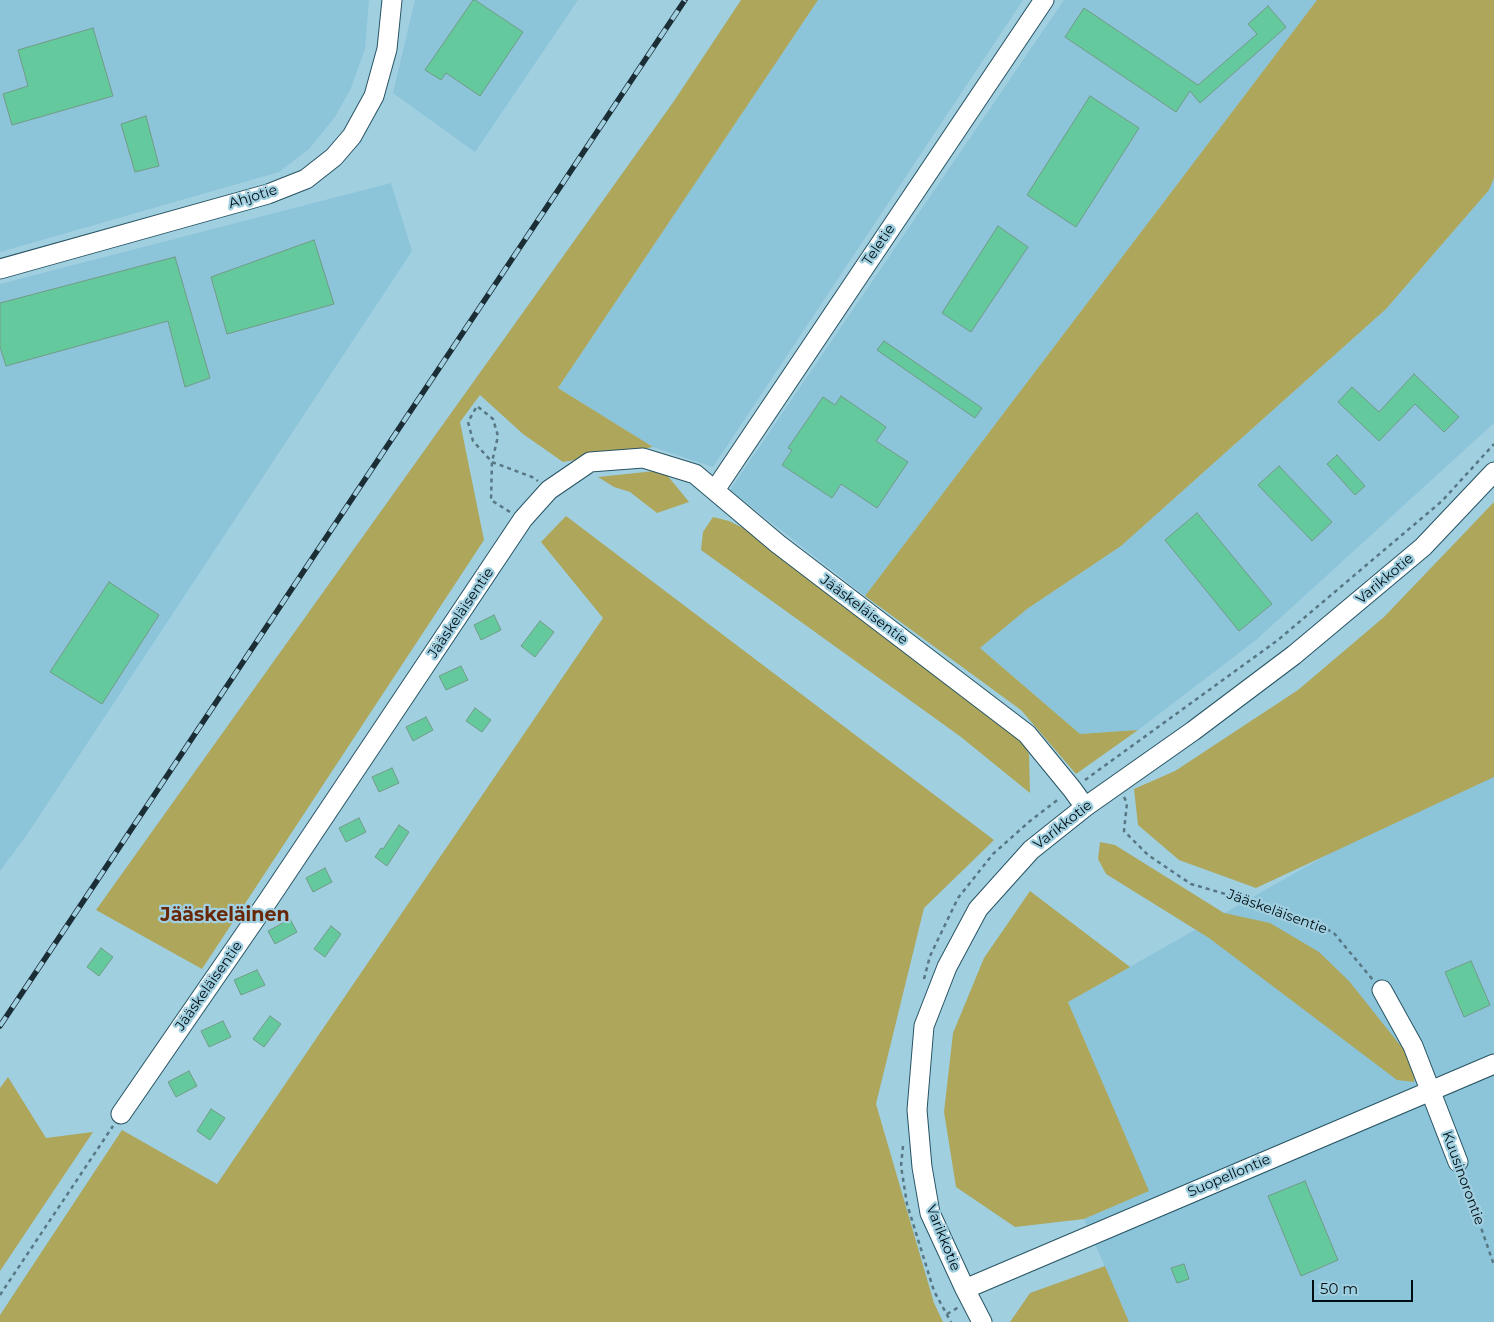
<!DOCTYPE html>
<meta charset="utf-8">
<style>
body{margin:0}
#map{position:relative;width:1494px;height:1322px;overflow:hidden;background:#a0cfe0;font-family:Montserrat,sans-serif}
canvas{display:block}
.scale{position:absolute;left:1312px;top:1280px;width:101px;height:22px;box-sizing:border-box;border:2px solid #000e14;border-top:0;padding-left:6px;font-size:15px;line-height:18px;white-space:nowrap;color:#000e14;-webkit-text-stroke:4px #a0cfe0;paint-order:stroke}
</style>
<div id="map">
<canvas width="1494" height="1322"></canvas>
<div class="scale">50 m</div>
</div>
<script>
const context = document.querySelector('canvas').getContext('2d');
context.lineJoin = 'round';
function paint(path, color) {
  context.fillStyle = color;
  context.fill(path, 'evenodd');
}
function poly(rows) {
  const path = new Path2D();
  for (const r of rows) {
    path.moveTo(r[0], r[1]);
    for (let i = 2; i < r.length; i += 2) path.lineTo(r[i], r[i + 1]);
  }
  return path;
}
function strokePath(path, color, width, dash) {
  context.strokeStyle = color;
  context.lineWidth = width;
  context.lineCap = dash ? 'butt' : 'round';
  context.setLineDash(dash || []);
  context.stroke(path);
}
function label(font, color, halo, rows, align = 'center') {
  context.font = font + ' Montserrat,sans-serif';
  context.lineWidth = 4.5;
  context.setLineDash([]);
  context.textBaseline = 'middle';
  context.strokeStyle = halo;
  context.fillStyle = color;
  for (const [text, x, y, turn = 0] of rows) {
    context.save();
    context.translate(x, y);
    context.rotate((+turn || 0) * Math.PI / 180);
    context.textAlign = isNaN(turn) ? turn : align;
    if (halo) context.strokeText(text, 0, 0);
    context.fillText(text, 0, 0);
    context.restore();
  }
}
const built = poly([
 [0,0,369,0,365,49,351,88,335,117,309,149,279,172,0,252],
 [415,0,578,0,475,152,393,93],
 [818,0,1023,0,713,467,653,447,558,388],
 [1064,0,1317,0,865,596,730,490],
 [1494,178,1494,423,1256,640,1138,730,1080,734,980,648,1027,609,1121,546,1386,309,1489,190],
 [391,183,412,251,26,836,0,871,0,284],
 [1494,760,1494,1322,1129,1322,1084,1219,1148,1191,1068,1002]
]);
const green = poly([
 [741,0,818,0,558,388,653,447,563,462,523,434,480,395,460,422,484,540,202,969,96,910,674,101],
 [1317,0,1494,0,1494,178,1489,190,1386,309,1121,546,1027,609,980,648,1080,734,1138,730,1076,774,1021,710,865,596],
 [655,471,667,475,689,502,657,513,630,492,614,487,598,477],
 [1494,502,1494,777,1256,888,1179,860,1138,825,1134,789,1175,771,1298,690,1384,617],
 [566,516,994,840,924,908,876,1104,934,1303,943,1322,0,1322,0,1315,122,1130,217,1184,603,618,541,542],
 [713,517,729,521,745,529,1012,724,1029,754,1030,793,961,737,701,550,703,532],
 [1100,842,1115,845,1224,913,1270,923,1319,952,1349,981,1404,1050,1414,1065,1414,1082,1397,1080,1209,938,1106,874,1098,859],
 [1030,891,1130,967,1068,1002,1149,1191,1084,1219,1015,1227,956,1187,944,1112,953,1033,984,958],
 [8,1077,46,1138,93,1132,0,1271,0,1088],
 [1105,1266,1129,1322,1010,1322,1030,1293]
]);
const building = poly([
 [473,0,475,0,523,32,480,96,446,73,441,80,425,70,473,0],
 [1268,6,1286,27,1200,103,1190,91,1176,112,1065,37,1084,8,1198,85,1257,34,1248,24,1268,6],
 [93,28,113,96,12,125,3,94,28,86,18,50,93,28],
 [1090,96,1139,128,1076,227,1027,195,1090,96],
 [146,116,159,166,135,172,121,124,146,116],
 [998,226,1028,247,971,332,942,313,998,226],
 [314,240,334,304,227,334,211,277,314,240],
 [175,257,210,378,185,387,168,321,6,366,0,347,0,303,175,257],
 [884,341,982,408,975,418,877,350,884,341],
 [1414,374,1459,417,1444,432,1415,404,1379,441,1338,402,1352,387,1379,412,1414,374],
 [841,396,886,427,876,441,908,462,877,508,841,484,832,498,782,465,792,450,788,448,823,397,835,405,841,396],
 [1337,455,1365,486,1355,495,1327,464,1337,455],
 [1279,466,1332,522,1312,541,1258,485,1279,466],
 [1197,513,1272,604,1239,631,1165,540,1197,513],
 [109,582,159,615,102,704,50,672,109,582],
 [494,615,501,630,481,640,474,625,494,615],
 [540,621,554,632,535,657,521,646,540,621],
 [461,666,468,680,446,690,439,676,461,666],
 [475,708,491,720,482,732,466,721,475,708],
 [426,717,433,730,413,741,406,727,426,717],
 [392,768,399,783,379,792,372,777,392,768],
 [359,818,366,832,346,842,339,828,359,818],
 [399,825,409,832,387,866,375,857,381,848,383,849,399,825],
 [325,868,332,882,313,892,306,878,325,868],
 [290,919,297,932,275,944,268,931,290,919],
 [331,926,341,934,325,957,314,949,331,926],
 [101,948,113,957,99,976,87,967,101,948],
 [1471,961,1490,1005,1464,1017,1445,972,1471,961],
 [257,970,265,985,241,995,234,980,257,970],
 [270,1016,281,1024,264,1047,253,1039,270,1016],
 [223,1021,231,1037,209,1047,201,1031,223,1021],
 [189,1071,197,1086,176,1097,168,1082,189,1071],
 [211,1109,225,1118,210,1140,197,1131,211,1109],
 [1305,1181,1338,1260,1301,1276,1268,1196,1305,1181],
 [1184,1264,1189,1279,1177,1283,1171,1268,1184,1264]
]);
const path = poly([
 [510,512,491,500,492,462,498,436,493,419,477,406,468,422,473,441,492,462,532,477,538,481],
 [1085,780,1278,640,1442,501,1494,444],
 [1124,797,1127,803,1124,831,1148,855,1191,884,1263,905,1333,932,1373,980],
 [924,979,930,956,958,898,993,854,1030,821,1060,798],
 [903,1146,901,1166,907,1204,934,1291,951,1322],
 [1463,1176,1494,1265],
 [0,1295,113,1126],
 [947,1314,959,1307]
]);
const minor = poly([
 [0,269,268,194,306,179,334,157,352,136,374,96,387,49,392,0],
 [715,490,1044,0],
 [1382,990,1413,1046,1458,1162],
 [121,1114,267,902,523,519,549,490,590,462,643,458,695,474,778,544,1027,734,1072,789,1085,807],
 [965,1289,1494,1064],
 [982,1322,965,1289,930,1213,922,1167,917,1110,924,1026,947,967,978,909,1031,850,1085,807,1193,731,1294,655,1423,547,1494,472]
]);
const rail = poly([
 [0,1026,685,0]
]);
const streetNames = [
 ["Ahjotie",253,197,-17],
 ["Teletie",879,245,-56],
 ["Varikkotie",1385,579,-40],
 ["Jääskeläisentie",864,610,37],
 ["Jääskeläisentie",461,613,-56],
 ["Varikkotie",1063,825,-38],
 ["Jääskeläisentie",1277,912,20],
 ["Jääskeläisentie",209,986,-55],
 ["Suopellontie",1229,1176,-23],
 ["Kuusinorontie",1463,1178,70],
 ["Varikkotie",943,1238,68]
];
const districtNames = [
 ["Jääskeläinen",225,915]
];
paint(built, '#8cc4d9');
paint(green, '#aea65b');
paint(building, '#64ca9e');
strokePath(building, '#729b87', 1);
strokePath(minor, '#285463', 21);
strokePath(path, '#577783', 2.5, [4, 4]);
strokePath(minor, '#fff', 19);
strokePath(rail, '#1b2e36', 5.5);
strokePath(rail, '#a0cfe0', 4, [11]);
label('14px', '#000e14', '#a0cfe0', streetNames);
label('bold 19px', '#682808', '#a0cfe0', districtNames);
</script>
